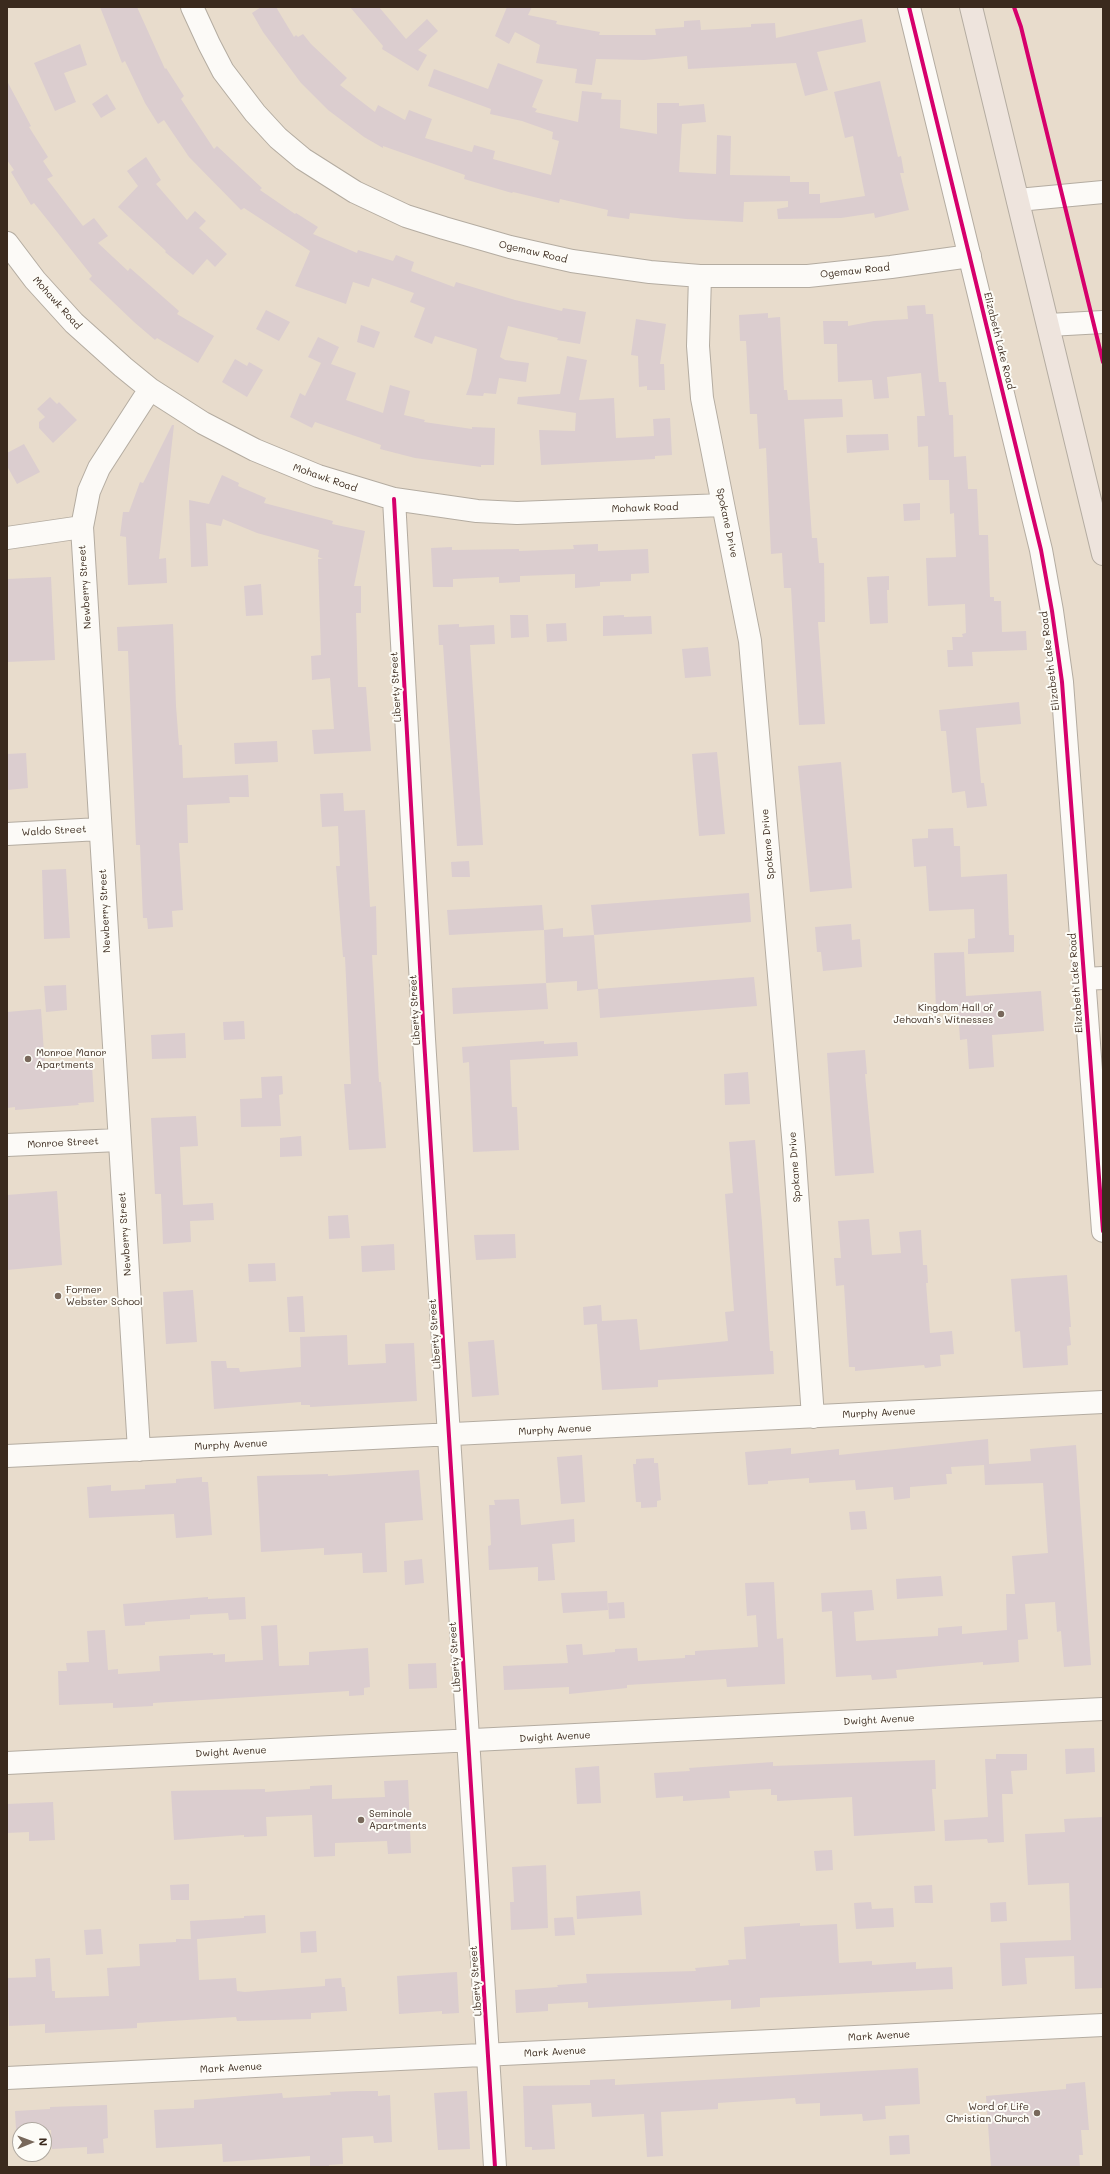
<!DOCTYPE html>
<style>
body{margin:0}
#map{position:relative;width:1110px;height:2174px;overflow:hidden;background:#e8dccc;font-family:Mali,sans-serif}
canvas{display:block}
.frame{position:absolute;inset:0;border:8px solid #3b2a1e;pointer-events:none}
.north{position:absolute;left:12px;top:2122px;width:40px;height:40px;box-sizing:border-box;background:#fdfcf7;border:1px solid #afa8a0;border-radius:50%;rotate:89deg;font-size:11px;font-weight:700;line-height:16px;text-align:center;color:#3b2a1e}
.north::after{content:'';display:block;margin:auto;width:14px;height:18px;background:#78685b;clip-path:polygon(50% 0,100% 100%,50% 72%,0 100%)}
</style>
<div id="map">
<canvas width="1110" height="2174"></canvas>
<div class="frame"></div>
<div class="north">N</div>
</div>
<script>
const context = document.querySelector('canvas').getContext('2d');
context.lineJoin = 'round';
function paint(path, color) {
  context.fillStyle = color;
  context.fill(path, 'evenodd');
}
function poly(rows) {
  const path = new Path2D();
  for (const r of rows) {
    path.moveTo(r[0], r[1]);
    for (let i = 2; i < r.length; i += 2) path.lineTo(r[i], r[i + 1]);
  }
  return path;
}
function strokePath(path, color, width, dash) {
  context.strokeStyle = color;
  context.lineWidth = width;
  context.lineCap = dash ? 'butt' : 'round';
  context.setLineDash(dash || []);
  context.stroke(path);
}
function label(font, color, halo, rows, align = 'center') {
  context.font = font + ' Mali,sans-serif';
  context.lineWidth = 4;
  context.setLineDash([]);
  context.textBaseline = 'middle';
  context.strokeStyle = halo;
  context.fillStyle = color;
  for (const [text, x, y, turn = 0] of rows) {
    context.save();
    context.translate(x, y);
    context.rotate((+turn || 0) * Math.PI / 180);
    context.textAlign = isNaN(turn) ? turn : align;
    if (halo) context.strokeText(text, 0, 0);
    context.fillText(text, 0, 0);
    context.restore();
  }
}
const building = poly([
 [100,7,137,7,165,69,166,68,184,96,181,99,214,149,217,146,262,188,260,190,295,214,296,213,318,227,313,234,357,253,358,250,393,261,396,255,414,262,411,271,454,287,456,282,515,300,562,311,563,308,586,312,580,344,557,340,558,338,508,326,500,357,505,360,529,363,526,382,499,378,496,394,484,393,483,396,466,395,471,381,477,349,435,336,432,344,414,337,425,308,410,302,414,293,372,278,369,287,353,282,346,304,295,286,310,251,244,208,241,210,189,157,164,120,158,124,145,103,125,61,122,63],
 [261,7,276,7,294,37,296,35,298,37,303,34,311,44,347,78,340,85,375,112,378,105,405,120,409,110,432,119,425,138,472,152,474,145,495,151,493,159,551,175,559,141,552,139,553,132,522,121,490,114,491,109,428,86,434,69,488,89,498,63,543,80,532,107,537,109,535,112,578,122,582,91,602,93,601,99,621,100,620,128,657,134,657,103,679,103,679,106,704,104,706,122,682,124,679,172,716,174,717,135,731,136,730,175,790,176,790,182,809,182,809,194,820,194,820,203,865,196,853,136,845,138,834,92,880,81,898,157,901,156,904,173,900,173,909,210,875,218,874,213,841,218,778,219,777,209,788,207,788,201,744,202,743,222,686,219,630,213,629,219,607,216,608,210,560,199,559,203,513,192,512,193,464,179,465,175,383,146,383,148,364,137,328,110,301,83,263,32,252,13],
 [350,7,379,7,406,39,427,19,438,31,418,50,427,55,418,71,382,49,383,46],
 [507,7,532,7,528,15,557,21,556,24,600,32,599,35,656,35,655,29,684,27,684,21,700,20,701,30,751,27,751,24,775,23,776,38,862,19,866,42,817,52,828,90,805,96,796,63,688,69,687,56,644,60,596,59,592,85,575,83,577,69,536,63,540,45,515,32,509,44,495,36],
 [80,44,87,65,64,73,76,102,55,111,34,63],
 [7,81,31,126,29,127,48,157,43,161,53,176,47,179,83,226,94,218,108,236,98,243,128,271,130,268,179,311,177,314,214,336,198,363,157,338,155,340,134,322,89,279,92,276,34,203,31,205,11,172,14,170,7,160],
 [107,94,116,109,101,118,92,104],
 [146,157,161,180,156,184,187,220,195,211,206,221,199,228,227,254,215,267,207,259,193,275,165,252,166,251,118,207,138,186,127,171],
 [925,305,926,314,933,314,939,382,946,382,949,415,953,415,954,457,966,456,968,489,977,489,979,535,988,535,990,597,994,597,994,601,1001,601,1002,632,1026,631,1027,650,972,652,973,666,948,667,947,650,953,650,952,637,963,637,962,634,966,633,965,604,928,606,926,558,956,557,954,513,950,514,949,480,929,480,928,446,918,447,917,416,925,416,921,373,887,377,889,398,874,399,872,380,838,382,837,344,824,344,823,321,848,321,848,326,874,321,908,319,907,306],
 [266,310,290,322,279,341,256,329],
 [768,313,768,318,780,317,784,390,787,390,788,400,842,399,843,417,804,419,812,538,817,538,819,563,824,563,825,622,818,622,825,724,799,725,791,588,784,588,782,553,771,554,766,448,759,449,757,414,750,414,746,341,740,341,739,315],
 [636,319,666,324,660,364,664,364,665,390,647,390,647,386,639,387,638,356,631,355],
 [361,325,380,332,374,348,357,342],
 [318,337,339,347,331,364,356,373,346,400,383,413,390,385,410,391,404,415,425,420,424,422,472,429,472,427,495,428,494,465,481,465,481,467,415,458,380,449,381,445,315,422,312,428,290,417,300,393,305,396,321,363,308,357],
 [567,356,587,360,579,400,614,398,616,438,654,436,653,419,670,418,672,455,655,456,655,459,541,465,539,430,575,431,576,413,517,404,518,397,560,394],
 [235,359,247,366,249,362,263,370,247,397,222,382],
 [50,397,57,404,59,402,77,420,53,443,39,428,39,422,45,417,37,409],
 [172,425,174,425,159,559,166,558,167,583,128,585,126,537,120,536,123,512,129,512,140,482,143,483],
 [888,434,889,450,847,453,846,435],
 [24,444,40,472,17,484,7,466,7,453],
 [222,475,239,483,238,486,266,498,264,503,333,521,332,524,365,531,354,586,361,586,361,613,356,613,358,687,366,687,371,751,314,754,312,730,334,729,330,678,312,680,311,656,321,655,318,559,323,559,318,557,319,550,257,533,223,519,221,526,206,523,208,566,191,567,189,500,209,504],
 [920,503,920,520,904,521,903,504],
 [598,544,598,551,648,549,649,573,631,574,631,581,600,582,600,586,575,588,575,574,520,576,520,582,499,583,499,577,453,579,453,587,433,587,431,548,452,547,452,550,519,549,519,551,574,549,573,545],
 [889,576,889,590,887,590,888,623,870,624,867,577],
 [51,577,55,660,7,662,7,579],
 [261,584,263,615,246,616,244,586],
 [510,615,528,615,529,637,511,638],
 [624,615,624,617,651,616,652,634,603,636,603,616],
 [566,623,567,641,547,642,546,624],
 [173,624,176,706,179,745,182,745,183,778,248,775,249,797,229,797,230,803,187,805,188,843,179,843,183,910,172,911,173,927,148,929,147,918,143,918,140,845,136,845,128,651,118,651,117,627],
 [459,624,459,627,494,625,495,644,470,645,483,845,457,846,443,645,439,645,438,625],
 [708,647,711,676,685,678,682,649],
 [1019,702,1021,724,976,728,981,783,984,783,987,806,967,808,965,791,952,793,946,731,941,731,939,710],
 [277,741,278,762,235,764,234,743],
 [717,752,725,834,699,836,692,754],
 [26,753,28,788,7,790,7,754],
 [841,762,852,888,810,892,798,766],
 [343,793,344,811,365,810,370,907,376,906,377,955,372,955,379,1082,381,1082,386,1148,349,1150,344,1084,351,1084,345,957,343,957,336,866,340,866,338,826,322,827,320,794],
 [953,828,954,846,960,846,961,877,1007,874,1009,935,1014,935,1014,952,968,954,968,939,975,938,974,909,929,911,926,866,914,867,912,839,928,838,928,829],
 [469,861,470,877,452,877,451,862],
 [66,869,70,938,44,939,42,870],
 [749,893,751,922,594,935,591,905],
 [542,905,544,930,449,935,447,910],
 [851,924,852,940,860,939,862,967,823,971,821,952,817,952,815,927],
 [563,928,563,937,594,935,598,989,577,991,577,981,546,983,544,930],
 [964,952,966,996,1041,991,1044,1031,992,1035,994,1067,969,1069,967,1039,960,1040,958,1009,936,1010,934,953],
 [754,977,757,1006,600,1018,598,989],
 [546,983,548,1009,453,1014,452,988],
 [66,985,67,1010,46,1012,44,986],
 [41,1009,45,1067,92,1065,94,1102,78,1103,79,1105,15,1110,15,1107,7,1108,7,1012],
 [244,1021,245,1039,224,1040,223,1022],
 [185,1033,186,1058,152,1059,151,1035],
 [544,1041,544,1044,577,1042,578,1056,510,1060,512,1107,517,1107,519,1150,473,1152,469,1062,463,1063,462,1047],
 [865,1050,867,1074,865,1074,874,1173,835,1176,827,1053],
 [748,1072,750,1104,725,1105,724,1074],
 [282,1076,283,1094,279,1095,281,1126,241,1127,240,1099,262,1098,261,1077],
 [196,1116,198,1146,180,1147,183,1205,213,1203,214,1220,190,1221,191,1242,163,1244,161,1194,155,1194,151,1118],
 [301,1136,302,1156,280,1157,280,1138],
 [755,1140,762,1223,770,1351,773,1351,774,1374,658,1380,658,1387,602,1390,597,1324,584,1325,583,1307,601,1305,602,1321,637,1319,640,1350,728,1341,725,1312,734,1311,725,1194,733,1193,729,1142],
 [57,1191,62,1265,7,1270,7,1195],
 [348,1215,350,1238,329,1239,328,1216],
 [869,1219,872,1255,901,1253,899,1232,921,1230,923,1265,927,1265,928,1283,926,1283,930,1333,952,1331,954,1354,940,1355,941,1366,925,1368,924,1365,855,1371,855,1367,849,1367,844,1285,836,1286,834,1258,841,1258,838,1221],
 [515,1234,516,1258,476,1260,474,1235],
 [394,1244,395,1270,362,1272,361,1246],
 [275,1263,276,1281,249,1282,248,1264],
 [1067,1275,1071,1327,1069,1327,1071,1345,1067,1346,1068,1365,1023,1368,1020,1331,1015,1332,1011,1279],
 [193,1290,197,1342,166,1344,163,1292],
 [303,1296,305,1332,289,1332,287,1297],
 [347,1335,348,1365,386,1363,385,1344,414,1343,417,1401,310,1407,310,1405,301,1405,301,1402,214,1409,211,1361,226,1361,227,1368,239,1368,240,1372,301,1367,300,1337],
 [494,1340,499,1395,472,1397,468,1342],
 [988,1439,989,1464,1031,1461,1030,1449,1076,1445,1091,1665,1064,1667,1061,1631,1057,1632,1055,1602,1025,1604,1028,1639,1018,1640,1019,1662,983,1665,983,1662,896,1670,897,1678,872,1680,871,1675,836,1677,832,1611,822,1612,821,1593,872,1590,874,1610,854,1612,856,1641,938,1636,938,1628,962,1626,962,1634,1007,1630,1006,1594,1015,1594,1012,1556,1048,1553,1043,1483,985,1485,984,1465,951,1467,952,1474,946,1474,947,1484,910,1487,910,1498,894,1500,893,1487,856,1490,855,1480,809,1483,809,1478,768,1481,768,1484,748,1485,745,1452,791,1448,791,1454,839,1449,839,1455],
 [582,1455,585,1502,561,1504,557,1457],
 [654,1458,654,1463,658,1463,661,1500,657,1501,657,1507,641,1508,641,1502,636,1502,633,1464,636,1464,636,1459],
 [419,1470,423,1520,385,1523,387,1572,363,1573,362,1553,324,1555,324,1548,261,1552,257,1476,328,1474,328,1476],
 [202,1477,202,1482,208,1482,212,1535,176,1538,174,1514,89,1518,87,1487,111,1485,111,1491,145,1489,145,1485,176,1483,176,1479],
 [519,1499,521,1525,574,1519,575,1542,552,1544,555,1580,538,1581,538,1567,489,1570,488,1546,491,1545,489,1505,495,1505,494,1500],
 [865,1511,867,1529,851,1530,849,1512],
 [422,1559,424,1583,405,1585,404,1561],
 [941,1576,943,1596,897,1599,896,1579],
 [774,1582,777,1639,783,1638,785,1684,727,1687,726,1679,627,1685,627,1688,569,1694,569,1687,504,1690,503,1666,568,1663,566,1645,582,1644,583,1655,615,1652,615,1649,637,1648,638,1661,685,1658,685,1655,695,1655,695,1651,758,1647,756,1615,747,1616,745,1583],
 [607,1591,608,1610,563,1613,561,1593],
 [208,1597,208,1599,245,1597,246,1619,229,1620,228,1613,190,1615,190,1619,145,1622,145,1625,125,1626,123,1604],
 [624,1602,625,1618,609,1619,608,1603],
 [277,1625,279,1666,309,1665,309,1652,368,1648,370,1687,364,1688,364,1695,349,1696,349,1691,153,1703,153,1706,113,1708,113,1703,59,1705,58,1671,67,1671,66,1663,89,1662,87,1631,105,1630,108,1670,118,1669,118,1674,160,1671,159,1656,213,1653,213,1655,225,1654,225,1662,263,1660,261,1626],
 [436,1663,437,1688,409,1689,408,1664],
 [1094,1748,1095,1772,1066,1774,1065,1749],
 [996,1754,1027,1754,1027,1770,1011,1771,1013,1794,1002,1794,1004,1842,988,1843,987,1839,945,1841,944,1820,988,1817,985,1759,996,1759],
 [935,1760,936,1789,932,1789,935,1831,854,1836,852,1797,777,1801,777,1795,771,1795,771,1789,729,1791,730,1798,683,1801,683,1796,656,1798,654,1773,690,1771,689,1768,773,1762,773,1766],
 [599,1766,601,1803,577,1804,575,1768],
 [408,1780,411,1853,388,1854,387,1841,335,1843,335,1856,314,1857,312,1815,266,1817,267,1836,244,1837,244,1835,174,1840,171,1791,265,1789,265,1792,310,1789,310,1786,332,1785,332,1799,385,1797,384,1781],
 [53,1802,55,1840,29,1841,29,1832,7,1833,7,1804],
 [1103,1817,1103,1988,1075,1989,1074,1956,1025,1958,1027,1984,1002,1986,1000,1943,1071,1940,1069,1883,1028,1885,1025,1834,1065,1832,1064,1819],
 [832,1850,833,1870,816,1871,814,1851],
 [546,1865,548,1928,511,1930,510,1902,514,1902,512,1867],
 [189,1884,189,1900,171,1900,170,1885],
 [932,1885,933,1903,915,1903,914,1886],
 [640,1891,642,1915,577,1919,576,1896],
 [871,1902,872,1909,893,1908,894,1927,856,1929,854,1903],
 [1006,1902,1007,1921,991,1922,990,1903],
 [265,1915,266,1933,197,1939,199,1980,236,1978,237,1991,245,1992,325,1986,325,1979,341,1978,342,1987,345,1987,347,2011,311,2013,311,2019,237,2021,236,2017,137,2023,137,2028,45,2033,45,2024,9,2026,7,1978,36,1977,35,1959,50,1958,52,1991,55,1991,55,1998,109,1996,107,1968,140,1966,139,1944,176,1942,176,1939,191,1939,190,1921,244,1918,244,1916],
 [573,1917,575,1935,555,1936,554,1918],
 [800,1923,800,1926,837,1924,839,1963,872,1961,872,1965,916,1962,916,1969,952,1967,953,1989,760,1998,760,2007,731,2009,731,2000,588,2008,588,2002,548,2004,548,2011,516,2013,515,1990,558,1987,557,1985,587,1983,586,1974,696,1971,695,1968,729,1965,728,1960,746,1959,744,1927],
 [101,1929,103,1954,86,1955,84,1930],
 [316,1931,317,1952,301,1953,300,1932],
 [457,1972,459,2013,442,2014,442,2011,399,2014,397,1976],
 [918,2068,920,2104,885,2106,886,2119,863,2121,862,2114,820,2116,820,2103,796,2104,795,2098,718,2103,718,2109,661,2112,663,2156,647,2157,644,2114,592,2117,591,2103,552,2105,555,2149,532,2150,532,2147,525,2147,523,2086,590,2085,590,2080,615,2079,615,2085],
 [1085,2082,1089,2130,1081,2130,1083,2155,1079,2155,1080,2167,991,2167,986,2096,1066,2089,1066,2084],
 [357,2091,378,2091,378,2096,390,2095,392,2142,374,2143,373,2136,342,2138,343,2164,329,2165,329,2167,310,2167,310,2156,223,2162,222,2144,156,2148,154,2110,194,2108,194,2100,282,2093,283,2098,331,2095,330,2092],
 [467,2091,470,2149,438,2150,434,2093],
 [107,2105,108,2138,103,2139,104,2153,87,2154,87,2147,52,2149,51,2130,16,2130,15,2111,50,2109,50,2107],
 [909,2135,910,2154,890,2155,889,2136]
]);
const minor = poly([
 [192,7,209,44,223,71,255,113,278,138,303,159,355,192,406,216,444,228,510,247,572,261,650,272,700,276,808,276,891,267,970,256],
 [909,7,1041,550,1052,611,1062,682,1103,1231],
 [1018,200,1103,192],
 [7,243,35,280,74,323,123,367,150,389,203,423,255,450,318,476,394,499,477,511,517,513,723,505],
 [700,276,698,346,702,398,750,641,794,1148,813,1417],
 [1049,325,1103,322],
 [394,499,424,1039,495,2167],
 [7,538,82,527],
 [7,834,100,829],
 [1084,979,1103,978],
 [7,1145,119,1140],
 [139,1450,82,527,89,491,99,468,150,389],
 [7,1456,1103,1402],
 [7,1763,1103,1709],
 [7,2078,1103,2025]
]);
const major = poly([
 [971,7,1103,554]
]);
const cycleway = poly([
 [909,7,1041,550,1052,611,1062,682,1103,1231],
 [1014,7,1021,27,1103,362],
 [394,499,424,1039,495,2167]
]);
const markers = [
 [1001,1014,4,"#78685b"],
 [28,1059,4,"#78685b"],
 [58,1296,4,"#78685b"],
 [361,1820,4,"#78685b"],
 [1037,2113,4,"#78685b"]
];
const streetNames = [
 ["Ogemaw Road",533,252,13],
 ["Ogemaw Road",855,271,-6],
 ["Mohawk Road",57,303,48],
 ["Elizabeth Lake Road",999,341,76],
 ["Mohawk Road",325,478,19],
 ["Mohawk Road",645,508,-2],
 ["Spokane Drive",727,523,78],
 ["Newberry Street",85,587,-94],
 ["Elizabeth Lake Road",1050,661,-97],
 ["Liberty Street",396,687,-93],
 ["Waldo Street",54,831,-3],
 ["Spokane Drive",768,844,-95],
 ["Newberry Street",105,911,-93],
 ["Elizabeth Lake Road",1076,983,-94],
 ["Liberty Street",415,1010,-93],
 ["Monroe Street",63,1143,-3],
 ["Spokane Drive",795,1167,-94],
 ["Newberry Street",125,1234,-94],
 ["Liberty Street",435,1334,-94],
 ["Murphy Avenue",879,1413,-3],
 ["Murphy Avenue",555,1430,-3],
 ["Murphy Avenue",231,1445,-3],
 ["Liberty Street",455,1657,-94],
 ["Dwight Avenue",879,1720,-3],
 ["Dwight Avenue",555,1737,-3],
 ["Dwight Avenue",231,1752,-3],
 ["Liberty Street",476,1981,-94],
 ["Mark Avenue",879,2036,-3],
 ["Mark Avenue",555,2052,-3],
 ["Mark Avenue",231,2068,-3]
];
const poiNames = [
 ["Kingdom Hall of",993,1008,"right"],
 ["Jehovah's Witnesses",993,1020,"right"],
 ["Monroe Manor",36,1053],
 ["Apartments",36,1065],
 ["Former",66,1290],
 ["Webster School",66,1302],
 ["Seminole",369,1814],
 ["Apartments",369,1826],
 ["Word of Life",1029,2107,"right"],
 ["Christian Church",1029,2119,"right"]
];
paint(building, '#dbcdcf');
strokePath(minor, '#b4aca1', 24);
strokePath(major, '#b4aca1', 24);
strokePath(minor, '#fcfaf7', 22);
strokePath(major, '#eee4dd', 22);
strokePath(cycleway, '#d6006c', 4);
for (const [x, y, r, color] of markers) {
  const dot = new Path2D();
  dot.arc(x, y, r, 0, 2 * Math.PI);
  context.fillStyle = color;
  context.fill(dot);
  strokePath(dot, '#fdfcf7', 1.5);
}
label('10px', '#3b2a1e', '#fdfcf7', streetNames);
label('10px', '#3b2a1e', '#fdfcf7', poiNames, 'left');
</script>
